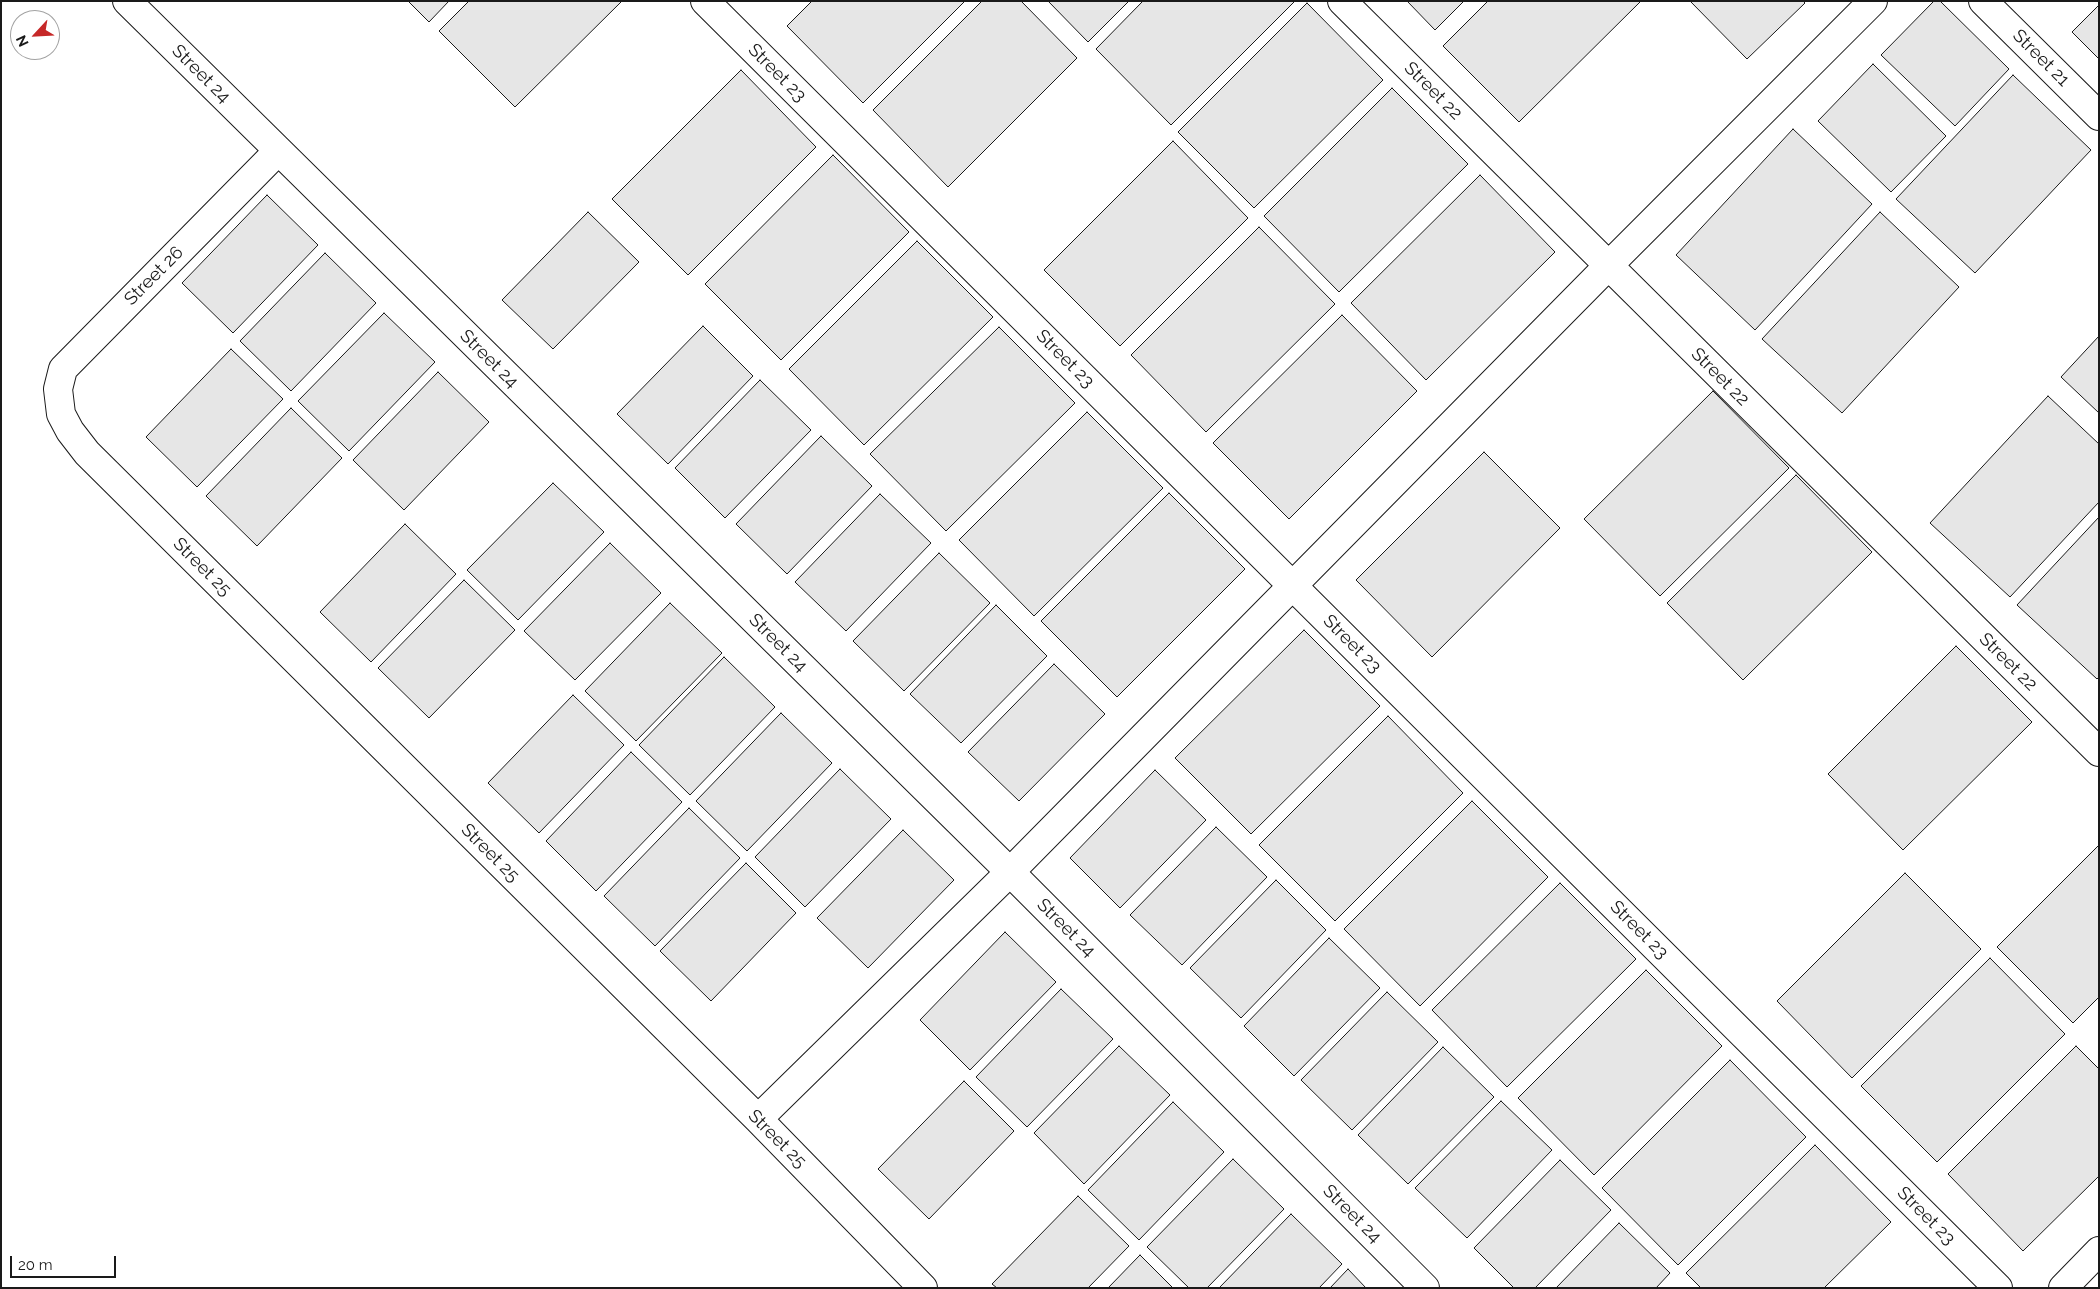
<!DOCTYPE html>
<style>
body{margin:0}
#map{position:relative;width:2100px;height:1289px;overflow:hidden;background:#fff;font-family:Raleway,sans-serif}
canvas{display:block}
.frame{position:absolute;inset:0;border:2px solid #1a1a1a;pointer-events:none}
.north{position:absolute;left:10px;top:10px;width:50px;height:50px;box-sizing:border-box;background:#fff;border:1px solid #a3a3a3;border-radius:50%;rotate:245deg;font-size:14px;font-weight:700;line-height:20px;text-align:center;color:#1a1a1a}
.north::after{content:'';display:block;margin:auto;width:18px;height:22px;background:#c62828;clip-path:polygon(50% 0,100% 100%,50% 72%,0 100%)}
.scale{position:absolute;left:10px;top:1256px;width:106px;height:22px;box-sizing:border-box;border:2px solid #1a1a1a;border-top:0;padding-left:6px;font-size:15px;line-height:18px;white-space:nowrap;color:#1a1a1a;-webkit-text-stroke:4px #fff;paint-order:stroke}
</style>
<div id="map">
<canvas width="2100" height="1289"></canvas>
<div class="frame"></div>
<div class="north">N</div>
<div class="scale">20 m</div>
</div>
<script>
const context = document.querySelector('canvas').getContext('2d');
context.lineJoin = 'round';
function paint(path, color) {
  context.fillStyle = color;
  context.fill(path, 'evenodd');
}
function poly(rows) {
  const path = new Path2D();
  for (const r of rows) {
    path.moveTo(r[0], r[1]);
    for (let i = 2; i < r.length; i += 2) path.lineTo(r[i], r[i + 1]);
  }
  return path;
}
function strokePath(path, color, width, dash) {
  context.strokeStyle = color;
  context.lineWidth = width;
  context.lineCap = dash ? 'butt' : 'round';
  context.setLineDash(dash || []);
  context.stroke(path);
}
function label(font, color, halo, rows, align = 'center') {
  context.font = font + ' Raleway,sans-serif';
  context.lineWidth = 4;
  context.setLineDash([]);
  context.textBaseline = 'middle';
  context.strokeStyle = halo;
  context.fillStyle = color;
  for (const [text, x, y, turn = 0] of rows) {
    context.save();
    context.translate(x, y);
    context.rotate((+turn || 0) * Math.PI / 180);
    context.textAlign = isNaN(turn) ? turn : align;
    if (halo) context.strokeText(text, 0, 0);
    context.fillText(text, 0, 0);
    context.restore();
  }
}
const building = poly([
 [408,1,449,1,429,22,408,1],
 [469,1,622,1,515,107,439,31,469,1],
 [812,1,965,1,863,103,787,26,812,1],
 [982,1,1021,1,1077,58,948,187,873,110,982,1],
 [1048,1,1129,1,1088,42,1048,1],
 [1143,1,1295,1,1171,125,1096,49,1143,1],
 [1407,1,1464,1,1435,30,1407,1],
 [1488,1,1641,1,1519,122,1443,46,1488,1],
 [1690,1,1803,1,1805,3,1747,59,1690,1],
 [1934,1,1940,1,2009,69,1955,126,1881,55,1934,1],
 [1307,3,1383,80,1254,208,1178,132,1307,3],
 [2099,5,2099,59,2072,32,2099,5],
 [1873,64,1946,136,1891,192,1818,121,1873,64],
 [741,70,816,147,688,275,612,199,741,70],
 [2013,75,2091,150,1975,273,1896,199,2013,75],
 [1392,88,1468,164,1339,292,1264,216,1392,88],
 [1793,129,1872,204,1755,330,1676,255,1793,129],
 [1173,141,1248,218,1120,346,1044,270,1173,141],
 [833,155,909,232,781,360,705,284,833,155],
 [1480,175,1555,252,1426,380,1351,303,1480,175],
 [267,195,318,245,233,333,182,283,267,195],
 [588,212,639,262,553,349,502,300,588,212],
 [1880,212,1959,287,1842,413,1762,339,1880,212],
 [1259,227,1335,304,1206,432,1131,355,1259,227],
 [917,241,993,317,864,445,789,369,917,241],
 [325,253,376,303,291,391,240,341,325,253],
 [384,313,435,362,349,451,298,401,384,313],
 [1342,315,1417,391,1289,519,1213,443,1342,315],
 [703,326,753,376,668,464,617,414,703,326],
 [999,327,1075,403,946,531,870,454,999,327],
 [2099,336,2099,413,2061,377,2099,336],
 [231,349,283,399,197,487,146,437,231,349],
 [438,372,489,422,404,510,353,460,438,372],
 [760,380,811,430,725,518,675,468,760,380],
 [1713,391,1789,468,1660,596,1584,519,1713,391],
 [2048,396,2099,444,2099,502,2010,597,1930,523,2048,396],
 [291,408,342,458,257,546,206,496,291,408],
 [1087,412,1163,488,1034,616,959,540,1087,412],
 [821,436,872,486,787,574,736,524,821,436],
 [1484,452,1560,528,1432,657,1356,580,1484,452],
 [1796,475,1872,552,1743,680,1667,603,1796,475],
 [553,483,604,532,518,620,467,570,553,483],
 [1169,493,1245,569,1117,697,1041,621,1169,493],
 [880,494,931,543,846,631,795,582,880,494],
 [2099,517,2099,677,2097,679,2017,605,2099,517],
 [405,524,456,574,371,662,320,612,405,524],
 [610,543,661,593,575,680,524,631,610,543],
 [939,553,990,603,904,691,853,641,939,553],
 [464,580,515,630,429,718,378,668,464,580],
 [670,603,722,653,636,741,585,691,670,603],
 [996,605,1047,656,961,743,910,694,996,605],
 [1304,630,1380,706,1251,834,1175,758,1304,630],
 [1956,646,2032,722,1903,850,1828,774,1956,646],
 [724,657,775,707,690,795,639,745,724,657],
 [1054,664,1105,714,1019,801,968,752,1054,664],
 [573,695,624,745,539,833,488,783,573,695],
 [781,713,832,763,747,851,696,801,781,713],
 [1388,716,1463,793,1335,921,1259,845,1388,716],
 [631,752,682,802,596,891,546,841,631,752],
 [840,769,891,819,805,907,755,857,840,769],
 [1155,770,1206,820,1120,908,1070,858,1155,770],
 [1472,801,1548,877,1420,1006,1344,929,1472,801],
 [689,808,740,858,655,946,604,896,689,808],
 [1216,827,1267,877,1182,965,1130,915,1216,827],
 [903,830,954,880,868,968,817,918,903,830],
 [2099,845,2099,997,2073,1023,1997,947,2099,845],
 [746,863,796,913,711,1001,660,951,746,863],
 [1905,873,1981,949,1852,1078,1777,1001,1905,873],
 [1276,880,1326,930,1241,1018,1190,968,1276,880],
 [1560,883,1636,959,1507,1087,1432,1010,1560,883],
 [1005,932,1056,982,970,1070,920,1020,1005,932],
 [1329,938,1380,988,1294,1076,1244,1026,1329,938],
 [1990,958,2065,1034,1937,1162,1861,1086,1990,958],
 [1646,970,1722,1046,1594,1175,1518,1098,1646,970],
 [1061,989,1113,1039,1027,1127,976,1077,1061,989],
 [1387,992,1438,1042,1352,1130,1301,1080,1387,992],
 [1119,1046,1170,1095,1084,1184,1034,1133,1119,1046],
 [2076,1046,2099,1069,2099,1176,2023,1251,1948,1174,2076,1046],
 [1443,1047,1494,1097,1408,1184,1358,1135,1443,1047],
 [1730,1060,1806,1137,1678,1265,1602,1188,1730,1060],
 [964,1081,1014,1131,929,1219,878,1169,964,1081],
 [1501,1101,1552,1150,1467,1238,1415,1188,1501,1101],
 [1173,1102,1224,1152,1139,1240,1088,1190,1173,1102],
 [1815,1145,1891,1222,1824,1288,1701,1288,1686,1273,1815,1145],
 [1233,1159,1284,1209,1207,1288,1189,1288,1147,1247,1233,1159],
 [1560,1160,1611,1210,1535,1288,1514,1288,1474,1248,1560,1160],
 [1078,1196,1129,1246,1088,1288,997,1288,992,1284,1078,1196],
 [1291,1214,1342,1264,1319,1288,1219,1288,1291,1214],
 [1619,1223,1670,1273,1656,1288,1556,1288,1619,1223],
 [1140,1255,1173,1288,1108,1288,1140,1255],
 [1348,1269,1366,1288,1330,1288,1348,1269]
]);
const minor = poly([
 [127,1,1010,872,1425,1288],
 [705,1,1998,1288],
 [1342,1,2099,752],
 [1983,1,2099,116],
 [278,151,63,369,58,389,61,414,70,431,87,453,758,1119,923,1288],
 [758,1119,1010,872,1608,266,1873,1],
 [2063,1288,2099,1251]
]);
const streetNames = [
 ["Street 21",2041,58,45],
 ["Street 23",777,73,45],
 ["Street 24",201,74,45],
 ["Street 22",1433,91,45],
 ["Street 26",154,276,-45],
 ["Street 24",489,359,45],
 ["Street 23",1065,359,45],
 ["Street 22",1720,377,45],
 ["Street 25",202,567,45],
 ["Street 24",778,643,45],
 ["Street 23",1352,644,45],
 ["Street 22",2008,662,45],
 ["Street 25",490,853,45],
 ["Street 24",1066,928,45],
 ["Street 23",1639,930,45],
 ["Street 25",777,1139,45],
 ["Street 24",1352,1214,45],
 ["Street 23",1926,1216,45]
];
paint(building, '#e6e6e6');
strokePath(building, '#1a1a1a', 1);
strokePath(minor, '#1a1a1a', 30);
strokePath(minor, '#fff', 28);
label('18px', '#1a1a1a', '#fff', streetNames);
</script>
